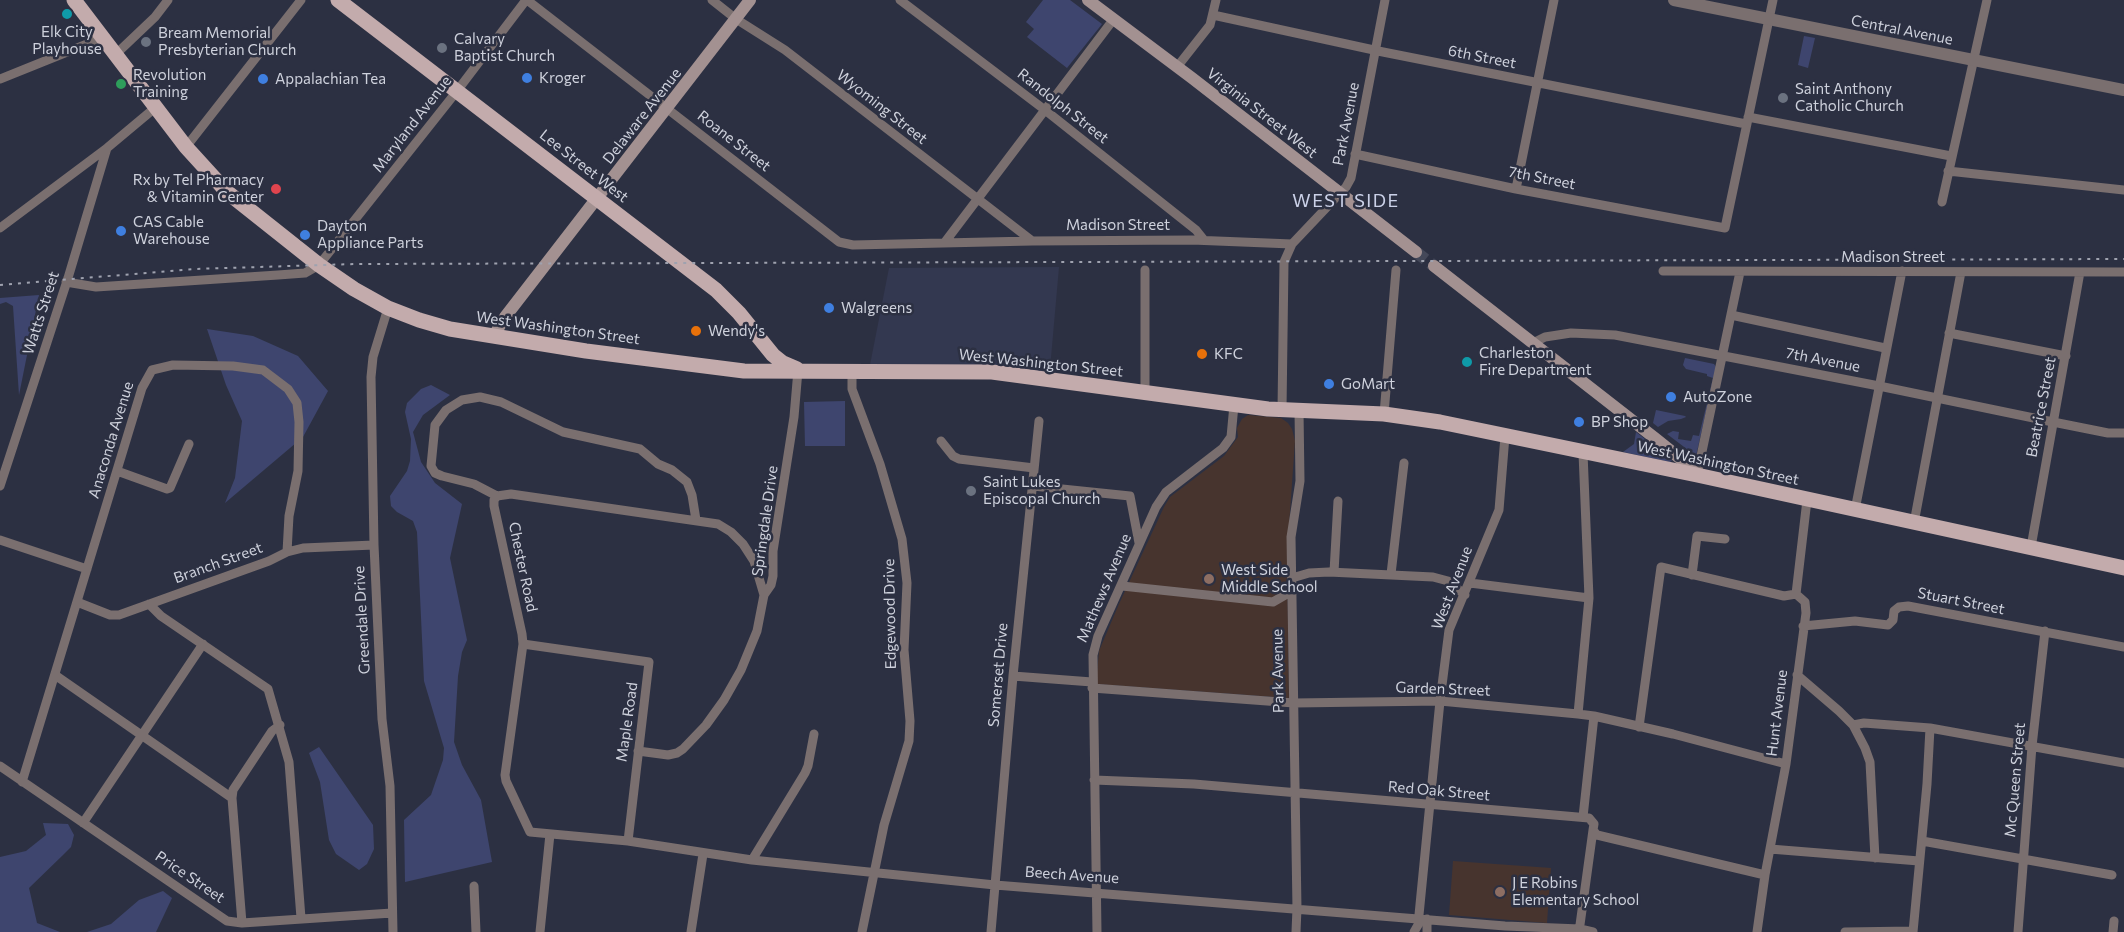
<!DOCTYPE html>
<style>
body{margin:0}
canvas{display:block;background:#2c3042}
</style>
<canvas width="2124" height="932"></canvas>
<script>
const context = document.querySelector('canvas').getContext('2d');
context.lineJoin = 'round';
function paint(path, color) {
  context.fillStyle = color;
  context.fill(path, 'evenodd');
}
function poly(rows) {
  const path = new Path2D();
  for (const r of rows) {
    path.moveTo(r[0], r[1]);
    for (let i = 2; i < r.length; i += 2) path.lineTo(r[i], r[i + 1]);
  }
  return path;
}
function strokePath(path, color, width, dash) {
  context.strokeStyle = color;
  context.lineWidth = width;
  context.lineCap = dash ? 'butt' : 'round';
  context.setLineDash(dash || []);
  context.stroke(path);
}
function label(font, color, halo, rows, align = 'center') {
  context.font = font + ' Commissioner,sans-serif';
  context.lineWidth = 5;
  context.setLineDash([]);
  context.textBaseline = 'middle';
  context.strokeStyle = halo;
  context.fillStyle = color;
  for (const [text, x, y, turn = 0] of rows) {
    context.save();
    context.translate(x, y);
    context.rotate((+turn || 0) * Math.PI / 180);
    context.textAlign = isNaN(turn) ? turn : align;
    if (halo) context.strokeText(text, 0, 0);
    context.fillText(text, 0, 0);
    context.restore();
  }
}
const built = poly([
 [1059,267,1049,380,869,370,889,268]
]);
const education = poly([
 [1248,415,1281,418,1288,423,1292,429,1295,441,1287,554,1289,698,1096,684,1099,651,1119,604,1164,507,1170,497,1224,456,1238,437,1237,428,1242,419],
 [1453,861,1551,868,1547,923,1449,915]
]);
const green = poly([
 [1043,0,1070,0,1102,24,1067,68,1027,37,1034,29,1026,22],
 [1804,36,1815,38,1808,68,1798,65],
 [39,295,19,395,13,306,6,302,0,304,0,298],
 [207,329,253,336,298,356,328,391,303,437,225,503,235,478,242,421,226,385],
 [1685,358,1714,364,1716,367,1696,456,1667,434,1673,431,1679,432,1678,439,1691,441,1693,435,1699,436,1713,378,1707,376,1707,374,1686,369,1683,365],
 [431,385,450,395,423,415,413,432,421,462,435,483,462,504,450,558,467,640,462,652,458,676,454,742,462,765,481,800,492,862,405,882,404,820,431,795,443,760,444,748,424,681,417,532,413,521,397,512,391,506,390,496,407,471,410,461,411,439,405,412,407,403,421,389],
 [845,401,845,446,805,446,804,402],
 [1656,410,1685,416,1686,417,1681,419,1668,421,1658,427,1653,423],
 [1636,432,1672,460,1670,462,1623,452,1634,444],
 [319,747,373,825,374,849,367,864,359,870,336,854,329,840,320,782,309,753],
 [43,823,68,824,74,835,71,847,63,855,29,888,37,923,60,932,0,932,0,857,26,851,46,835],
 [163,891,172,898,156,932,87,932,111,924,139,900]
]);
const secondaryTunnel = poly([
 [1416,252,1434,266]
]);
const minor = poly([
 [527,0,839,242,853,245,1032,241,1192,240,1292,244],
 [712,0,736,19,785,50,1031,240],
 [900,0,1045,110,1196,230,1204,240],
 [1213,15,1383,52,1746,124],
 [115,55,155,17,168,0],
 [1177,67,1210,25,1216,0],
 [0,79,102,38],
 [1748,117,1951,156],
 [186,147,301,0],
 [1355,154,1516,189,1725,228,1773,0],
 [1948,171,2124,190],
 [1516,189,1554,0],
 [1942,202,1987,0],
 [0,228,107,148,156,107],
 [945,242,1113,20],
 [1145,270,1145,392],
 [1663,271,2124,272],
 [66,282,96,287,278,275,305,273,319,265,457,91,526,0],
 [388,308,373,357,371,377,374,545,382,719,390,786,393,932],
 [1731,315,1885,348],
 [1949,333,2066,356],
 [1533,343,1545,337,1571,333,1615,335,1879,386,2053,422,2108,433,2124,433],
 [852,371,852,389,880,464,902,539,907,583,904,650,910,721,909,741,884,825,862,932],
 [1282,410,1284,262,1292,244,1346,187,1351,178,1385,0],
 [1384,414,1396,270],
 [941,441,953,456,959,459,1034,468],
 [117,471,167,489,170,488,189,444],
 [1697,475,1740,272],
 [0,486,68,278,107,148],
 [1033,486,1130,496,1139,543],
 [497,496,494,500,494,506,522,634,523,644,505,775,506,781,530,832,628,841,752,860,995,885,1505,926,1580,929,1593,932],
 [497,496,474,484,442,476,435,473,431,466,435,425,446,410,462,400,480,397,501,402,563,432,640,449,658,464,672,470,687,482,692,495,696,520],
 [497,496,511,494,718,524,731,532,743,544,754,561,764,595],
 [1855,510,1902,271],
 [1914,523,1961,272],
 [0,540,87,569],
 [2031,547,2080,272],
 [1334,572,1338,501],
 [1391,574,1404,463],
 [1692,575,1697,536,1725,539],
 [1292,578,1309,573,1329,572,1433,577,1448,581,1465,595],
 [1470,583,1589,598],
 [1122,586,1273,602,1292,591],
 [77,602,110,615,119,615,269,561,287,552,303,548,374,545],
 [149,604,161,616,268,689,289,762,301,918],
 [1803,626,1855,621,1888,625,1893,620,1894,611,1899,607,1908,606,2124,647],
 [523,644,649,662,628,841],
 [55,675,232,798],
 [1797,675,1839,711,1853,725,1865,748,1870,762,1875,858],
 [1013,676,1092,682],
 [1092,688,1294,703,1440,701,1578,714,1594,716,1673,734,1786,764],
 [1578,714,1589,598,1583,453],
 [1853,725,1864,723,1930,728,2124,763],
 [1639,727,1661,567,1784,596,1796,594],
 [638,751,668,755,677,753,683,749,706,725,724,700,741,670,757,631,764,595,771,585,773,576,773,551,794,417,798,370],
 [0,766,227,921,242,923,392,913],
 [1094,780,1194,784,1589,818,1594,824,1593,830,1597,835,1765,875],
 [22,782,142,388,152,370,173,365,233,366,263,370,288,389,297,403,299,422,298,471,289,516,287,552],
 [1583,817,1594,716],
 [83,823,203,644],
 [1922,841,2112,875],
 [1770,849,1919,861],
 [752,860,805,773,808,766,814,734],
 [474,886,476,932],
 [242,923,232,798,233,790,272,731,280,725],
 [540,932,550,834],
 [691,932,703,854],
 [991,932,1013,676,1039,421],
 [1097,932,1093,655,1098,636,1156,507,1166,492,1223,448,1231,437,1234,405],
 [1296,932,1297,908,1291,537,1300,481,1299,411],
 [1414,932,1418,925,1440,701,1449,630,1499,510,1505,436],
 [1427,932,1427,919],
 [1579,932,1593,830],
 [1757,932,1765,875,1786,764,1806,613,1805,602,1796,594,1807,500],
 [1845,932,1913,931],
 [1913,932,1927,784,1930,728],
 [2018,932,2032,746,2045,631],
 [2113,932,2114,921]
]);
const tertiary = poly([
 [1674,0,2124,90]
]);
const secondary = poly([
 [1088,0,1192,78,1416,252],
 [1434,266,1656,439,1682,460,1697,475],
 [493,337,505,317,750,0]
]);
const primary = poly([
 [74,0,186,147,227,192,319,265,354,289,388,308,419,320,450,329,586,351,744,371,992,372,1268,409,1384,414,1440,422,1697,475,2124,568],
 [338,0,716,290,739,313,773,355,783,363,797,369]
]);
const rail = poly([
 [0,285,194,269,355,264,2124,259]
]);
const markers = [
 [67,14,6,"#0f9aa8"],
 [146,42,6,"#6b7280"],
 [442,48,6,"#6b7280"],
 [527,78,6,"#3f7fe0"],
 [263,79,6,"#3f7fe0"],
 [121,84,6,"#2e9e5b"],
 [1783,98,6,"#6b7280"],
 [276,189,6,"#e0444e"],
 [121,231,6,"#3f7fe0"],
 [305,235,6,"#3f7fe0"],
 [829,308,6,"#3f7fe0"],
 [696,331,6,"#e8710a"],
 [1202,354,6,"#e8710a"],
 [1467,362,6,"#0f9aa8"],
 [1329,384,6,"#3f7fe0"],
 [1671,397,6,"#3f7fe0"],
 [1579,422,6,"#3f7fe0"],
 [971,491,6,"#6b7280"],
 [1209,579,6,"#8d6e63"],
 [1500,892,6,"#8d6e63"]
];
const streetNames = [
 ["Central Avenue",1902,30,11],
 ["6th Street",1482,57,11],
 ["Randolph Street",1063,106,38],
 ["Wyoming Street",882,107,38],
 ["Virginia Street West",1262,113,38],
 ["Delaware Avenue",642,116,-52],
 ["Maryland Avenue",412,124,-52],
 ["Park Avenue",1346,124,-79],
 ["Roane Street",734,141,38],
 ["Lee Street West",584,166,38],
 ["7th Street",1542,178,11],
 ["Madison Street",1118,225],
 ["Madison Street",1893,257],
 ["Watts Street",41,313,-72],
 ["West Washington Street",558,328,8],
 ["7th Avenue",1823,360,11],
 ["West Washington Street",1041,363,6],
 ["Beatrice Street",2041,407,-79],
 ["Anaconda Avenue",111,440,-73],
 ["West Washington Street",1718,463,12],
 ["Springdale Drive",765,521,-82],
 ["Branch Street",218,563,-20],
 ["Chester Road",523,567,78],
 ["Mathews Avenue",1104,588,-67],
 ["West Avenue",1452,588,-69],
 ["Stuart Street",1961,601,11],
 ["Edgewood Drive",890,614,-91],
 ["Greendale Drive",362,620,-93],
 ["Park Avenue",1278,671,-91],
 ["Somerset Drive",998,675,-85],
 ["Garden Street",1443,689,2],
 ["Hunt Avenue",1777,713,-83],
 ["Maple Road",627,722,-82],
 ["Mc Queen Street",2015,780,-85],
 ["Red Oak Street",1439,791,5],
 ["Beech Avenue",1072,875,4],
 ["Price Street",190,877,34]
];
const poiNames = [
 ["Elk City",67,32,"center"],
 ["Playhouse",67,49,"center"],
 ["Bream Memorial",158,33],
 ["Presbyterian Church",158,50],
 ["Calvary",454,39],
 ["Baptist Church",454,56],
 ["Revolution",133,75],
 ["Training",133,92],
 ["Kroger",539,78],
 ["Appalachian Tea",275,79],
 ["Saint Anthony",1795,89],
 ["Catholic Church",1795,106],
 ["Rx by Tel Pharmacy",264,180,"right"],
 ["& Vitamin Center",264,197,"right"],
 ["CAS Cable",133,222],
 ["Warehouse",133,239],
 ["Dayton",317,226],
 ["Appliance Parts",317,243],
 ["Walgreens",841,308],
 ["Wendy's",708,331],
 ["Charleston",1479,353],
 ["Fire Department",1479,370],
 ["KFC",1214,354],
 ["GoMart",1341,384],
 ["AutoZone",1683,397],
 ["BP Shop",1591,422],
 ["Saint Lukes",983,482],
 ["Episcopal Church",983,499],
 ["West Side",1221,570],
 ["Middle School",1221,587],
 ["J E Robins",1512,883],
 ["Elementary School",1512,900]
];
const quarterNames = [
 ["WEST SIDE",1346,201]
];
paint(built, '#333850');
paint(education, '#47342e');
paint(green, '#3e456e');
strokePath(secondaryTunnel, '#444859', 12, [12, 6]);
strokePath(minor, '#7a6f6f', 9);
strokePath(tertiary, '#7a6f6f', 12);
strokePath(secondary, '#a39191', 12);
strokePath(primary, '#c3abac', 15);
strokePath(rail, '#9fa2af', 2, [3, 6]);
for (const [x, y, r, color] of markers) {
  const dot = new Path2D();
  dot.arc(x, y, r, 0, 2 * Math.PI);
  context.fillStyle = color;
  context.fill(dot);
  strokePath(dot, '#2c3042', 2);
}
label('15px', '#ced1dc', '#2c3042', streetNames);
label('15px', '#ced1dc', '#2c3042', poiNames, 'left');
context.letterSpacing = '1.5px';
label('18px', '#cbd1e8', '#2c3042', quarterNames);
context.letterSpacing = '0px';
</script>
